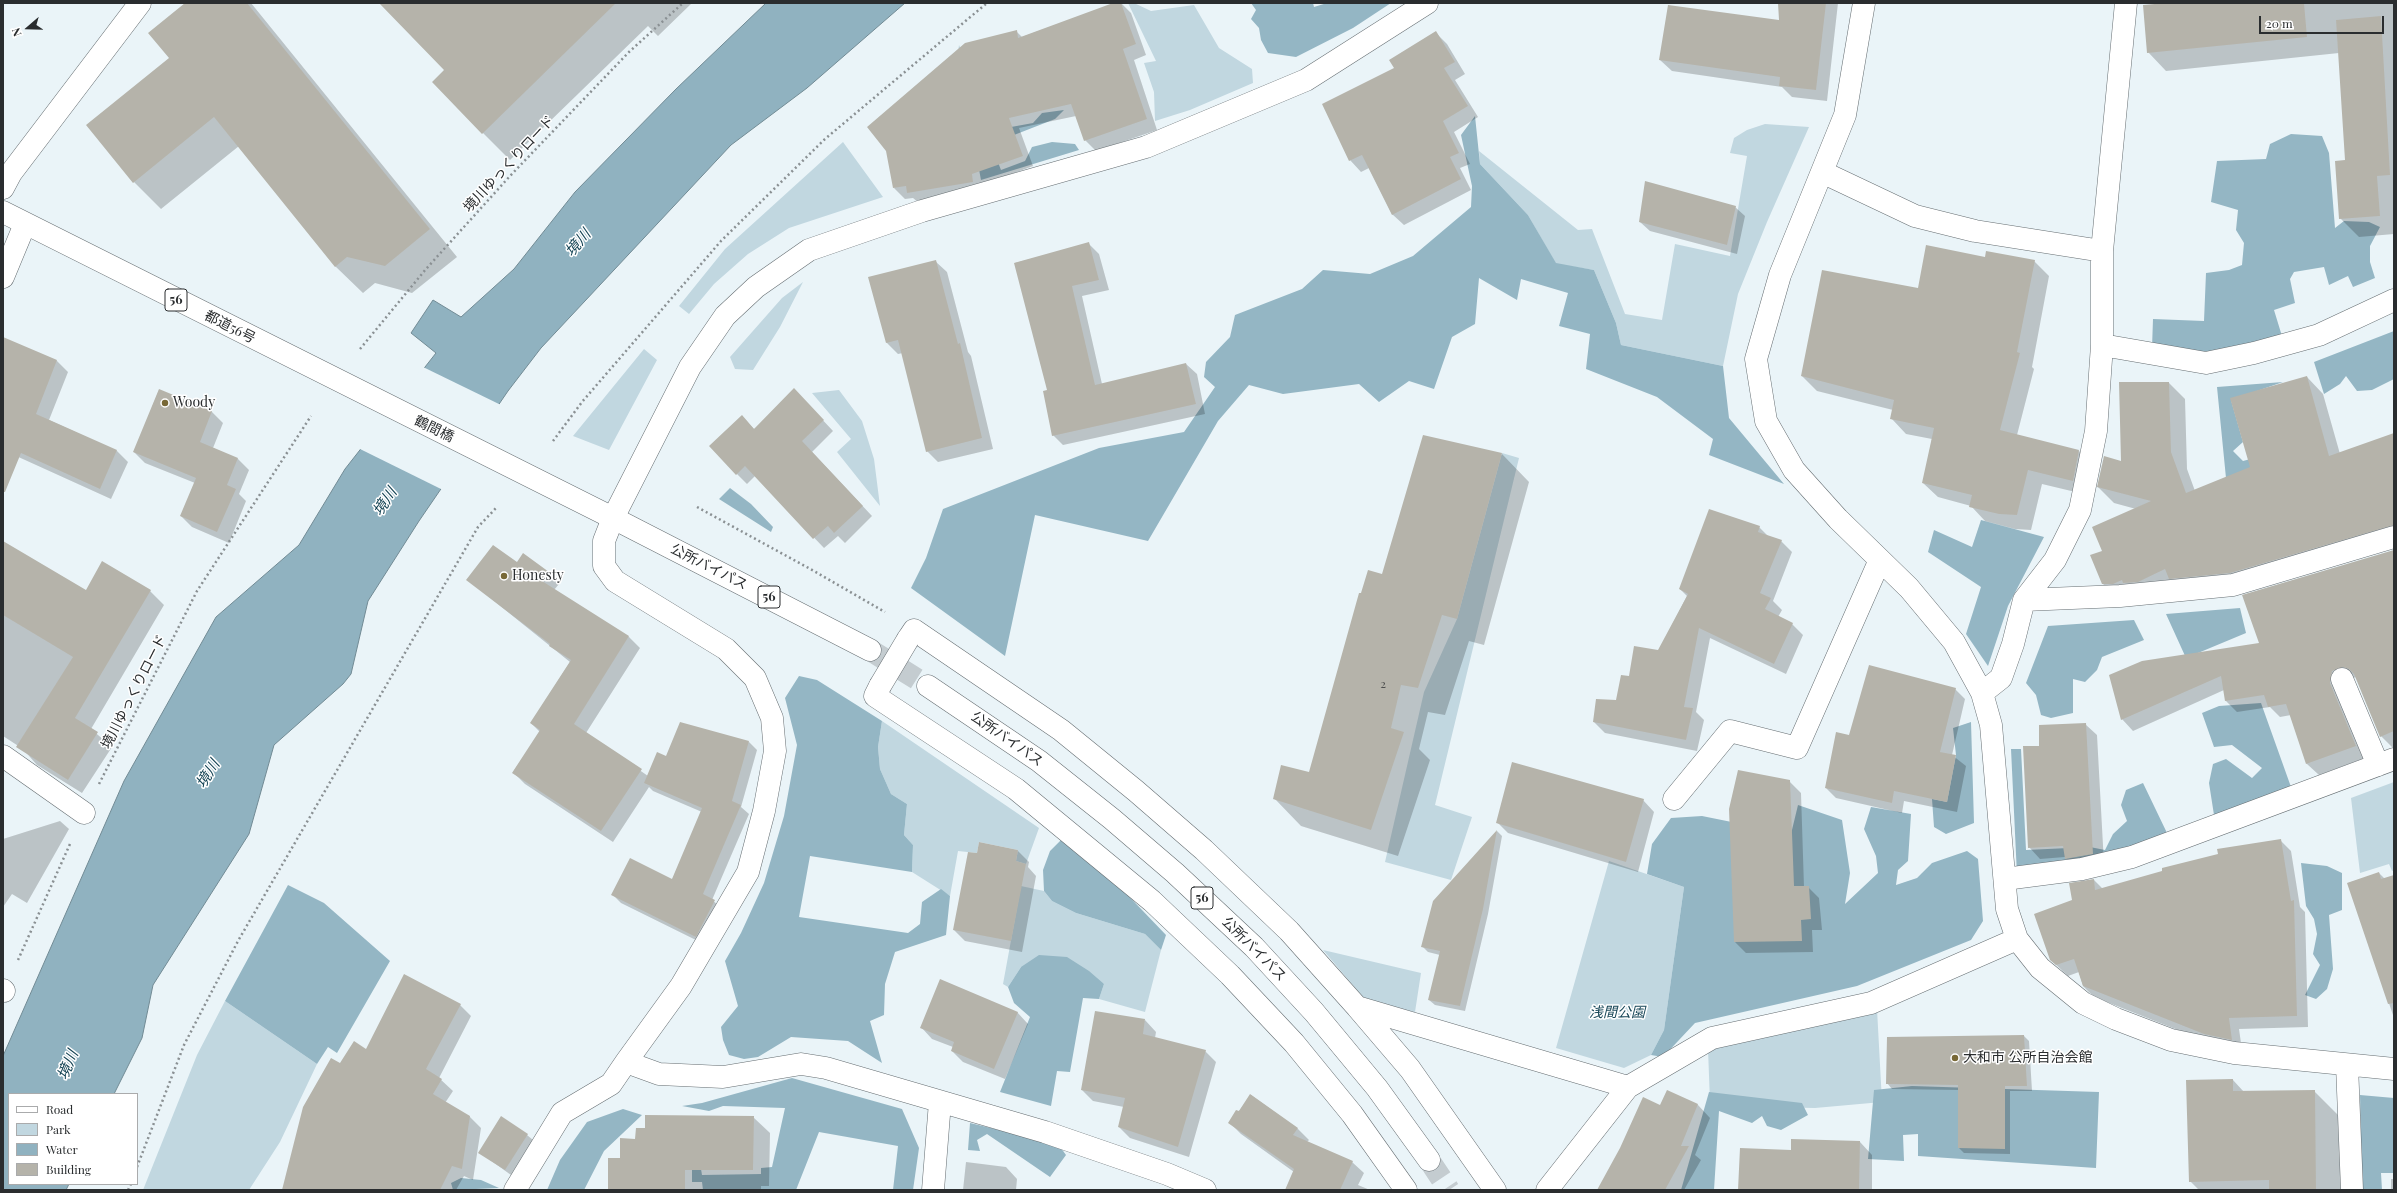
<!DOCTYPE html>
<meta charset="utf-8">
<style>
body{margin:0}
#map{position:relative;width:2397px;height:1193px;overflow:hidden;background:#eaf4f8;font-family:"Playfair Display",serif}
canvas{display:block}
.frame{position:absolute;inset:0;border:4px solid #2a2d2f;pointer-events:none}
.legend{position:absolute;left:8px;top:1093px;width:130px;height:92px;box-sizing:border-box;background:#fff;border:1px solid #aaabac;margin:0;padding:5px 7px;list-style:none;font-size:12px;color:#2a2d2f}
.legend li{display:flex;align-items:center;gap:8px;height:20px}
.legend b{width:20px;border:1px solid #aaabac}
.north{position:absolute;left:8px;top:8px;width:40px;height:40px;-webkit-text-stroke:3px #fff;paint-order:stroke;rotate:250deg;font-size:11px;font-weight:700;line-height:16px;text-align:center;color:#2a2d2f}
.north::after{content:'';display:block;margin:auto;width:14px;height:18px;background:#2a2d2f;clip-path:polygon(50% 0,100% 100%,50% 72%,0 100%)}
.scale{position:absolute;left:2259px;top:16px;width:125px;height:18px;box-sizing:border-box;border:2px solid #2a2d2f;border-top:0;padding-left:5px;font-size:12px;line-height:14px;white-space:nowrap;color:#2a2d2f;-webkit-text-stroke:3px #fff;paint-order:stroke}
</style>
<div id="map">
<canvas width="2397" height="1193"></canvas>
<div class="frame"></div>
<ul class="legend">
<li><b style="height:5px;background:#fff"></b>Road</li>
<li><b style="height:11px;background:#c1d7e0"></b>Park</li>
<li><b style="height:11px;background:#90b2c0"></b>Water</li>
<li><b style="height:11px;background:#b5b3aa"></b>Building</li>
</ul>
<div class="north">N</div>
<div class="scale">20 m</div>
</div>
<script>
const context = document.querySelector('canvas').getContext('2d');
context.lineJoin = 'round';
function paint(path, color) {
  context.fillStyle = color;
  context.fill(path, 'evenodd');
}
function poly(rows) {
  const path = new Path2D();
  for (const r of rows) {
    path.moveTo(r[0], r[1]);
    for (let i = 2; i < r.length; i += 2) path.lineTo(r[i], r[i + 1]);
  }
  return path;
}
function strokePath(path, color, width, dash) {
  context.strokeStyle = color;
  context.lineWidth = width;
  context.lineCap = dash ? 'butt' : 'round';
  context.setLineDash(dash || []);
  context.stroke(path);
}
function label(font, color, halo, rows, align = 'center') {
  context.font = font + ' "Playfair Display","Noto Sans JP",serif';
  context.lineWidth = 3;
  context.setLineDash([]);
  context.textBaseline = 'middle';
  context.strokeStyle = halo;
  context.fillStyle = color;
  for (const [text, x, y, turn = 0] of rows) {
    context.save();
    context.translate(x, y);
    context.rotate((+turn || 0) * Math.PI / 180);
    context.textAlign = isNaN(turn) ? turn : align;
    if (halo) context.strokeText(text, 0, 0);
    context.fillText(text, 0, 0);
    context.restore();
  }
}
const green = poly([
 [1128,3,1134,3,1151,11,1194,5,1219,48,1252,69,1253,83,1190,110,1155,121,1154,92,1144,63,1156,61],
 [1765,124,1809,127,1767,222,1738,294,1723,366,1621,345,1616,323,1594,270,1556,264,1528,215,1480,164,1479,151,1578,230,1592,229,1625,314,1662,320,1675,244,1730,256,1747,156,1730,153,1734,138,1747,130],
 [843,142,883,197,789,228,748,254,714,284,689,314,679,306,725,249],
 [803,282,780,327,753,370,735,369,730,357,782,298],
 [644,349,657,360,609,450,573,436],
 [839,390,862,421,874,459,880,506,837,452,851,439,812,393],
 [1502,453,1519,458,1435,805,1472,817,1451,880,1385,862,1424,692,1457,619],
 [882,721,1039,828,1026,864,1016,861,1018,850,979,842,977,853,958,851,950,896,912,872,913,845,904,835,907,804,891,794,880,769,878,747],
 [2394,782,2394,870,2392,871,2389,864,2360,873,2351,798],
 [1609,861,1684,887,1664,1030,1651,1055,1624,1068,1556,1048],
 [1021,886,1044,891,1052,901,1076,913,1145,934,1161,950,1145,1012,1099,999,1104,984,1021,967,1008,987,1003,984],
 [1323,950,1421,973,1415,1012,1369,1004],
 [225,1001,317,1064,280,1142,249,1190,143,1190,197,1055],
 [1877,1009,1882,1102,1815,1108,1716,1106,1710,1102,1708,1049]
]);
const forest = poly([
 [1251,3,1313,3,1314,7,1327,3,1391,3,1353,28,1296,57,1268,53,1261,40,1259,28,1251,19,1256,10],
 [959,45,978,133,1033,123,1042,113,1064,110,1055,119,991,144,1001,170,1025,161,1032,147,1052,142,1075,144,1079,150,981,180,958,60],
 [1475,116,1480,164,1528,215,1556,263,1594,270,1616,323,1621,345,1723,366,1729,418,1784,484,1709,455,1713,439,1657,397,1586,369,1590,334,1559,326,1568,293,1521,279,1517,300,1479,278,1475,324,1452,337,1434,389,1409,381,1379,402,1359,384,1283,394,1249,385,1218,421,1148,541,1035,515,1005,656,911,588,926,558,943,509,1099,448,1184,432,1215,387,1204,377,1206,362,1230,337,1235,315,1302,289,1323,270,1370,274,1413,256,1471,207,1472,186,1461,135],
 [2291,134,2322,136,2329,153,2335,228,2344,221,2369,222,2380,227,2370,246,2370,262,2375,278,2353,287,2348,276,2329,285,2324,267,2294,272,2290,279,2295,303,2274,310,2285,346,2191,354,2152,348,2153,319,2204,321,2206,273,2229,270,2242,265,2244,243,2236,230,2238,210,2211,202,2217,161,2266,159,2270,144],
 [2394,331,2394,379,2372,390,2357,391,2346,376,2340,384,2324,394,2314,362],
 [2283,382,2231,400,2243,442,2233,451,2243,461,2258,457,2234,559,2217,387],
 [730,488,751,504,773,527,771,532,719,499],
 [1981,520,2044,537,2008,606,1988,666,1966,634,1981,587,1928,552,1934,530,1972,547],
 [2240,608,2246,633,2186,658,2166,614],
 [2134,620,2144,640,2102,657,2097,670,2085,682,2073,679,2073,713,2051,718,2041,715,2036,695,2026,683,2048,626],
 [799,676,817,680,882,721,878,747,880,769,891,794,907,804,904,835,913,845,912,872,810,856,799,917,908,933,920,924,922,902,941,889,950,896,946,935,895,952,885,984,884,1015,870,1021,882,1063,848,1041,791,1037,758,1057,744,1059,729,1055,723,1040,721,1027,738,1006,725,961,741,933,764,883,784,816,797,745,785,698],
 [2261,703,2291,787,2214,815,2209,783,2213,764,2226,759,2252,778,2262,768,2232,745,2214,747,2202,713,2219,706],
 [1971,722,1974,823,1946,834,1934,827,1932,799,1947,802,1956,755,1953,728],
 [2011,749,2021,749,2026,850,2090,847,2105,850,2113,834,2127,821,2121,805,2126,790,2143,783,2167,833,2102,859,2017,875],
 [1798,805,1842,820,1850,873,1845,904,1878,873,1876,856,1864,829,1871,807,1911,814,1908,861,1898,870,1896,885,1917,878,1932,863,1967,851,1978,859,1983,921,1971,940,1857,986,1695,1023,1663,1057,1651,1055,1664,1030,1684,887,1647,874,1652,844,1671,818,1702,816,1791,834],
 [1061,840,1119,886,1166,935,1161,950,1145,934,1076,913,1052,901,1044,891,1043,870,1050,851],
 [2301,863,2327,866,2342,873,2342,910,2329,915,2333,969,2327,989,2316,999,2305,995,2320,965,2313,954,2317,934,2314,919,2306,906],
 [288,885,324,903,390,961,337,1053,328,1047,317,1064,225,1001],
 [1039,955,1067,957,1089,971,1104,984,1099,999,1083,998,1070,1072,1057,1071,1051,1106,1000,1092,1030,1017,1014,1003,1008,987,1021,967],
 [792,1078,902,1109,919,1148,913,1190,893,1190,898,1146,819,1132,796,1190,703,1190,702,1182,692,1182,692,1169,701,1169,702,1175,761,1174,761,1168,772,1167,785,1108,723,1106,709,1111,682,1106,702,1103],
 [1912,1086,2099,1092,2096,1168,1918,1156,1918,1134,1903,1135,1904,1161,1868,1159,1874,1090],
 [1709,1092,1802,1103,1808,1115,1781,1130,1767,1126,1762,1116,1752,1123,1719,1111,1714,1190,1681,1190],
 [2360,1095,2394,1098,2394,1173,2381,1173,2382,1190,2362,1190],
 [623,1109,642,1115,604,1151,584,1190,547,1190,560,1160,587,1122],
 [970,1123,1058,1144,1066,1155,1050,1177,987,1134,977,1140,980,1151,968,1150],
 [461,1178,481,1180,499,1188,453,1190,451,1183]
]);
const water = poly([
 [766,3,905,3,807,88,731,145,541,348,508,391,419,521,368,601,351,674,343,684,274,745,249,834,153,985,142,1038,114,1094,9,1094,9,1184,69,1184,66,1190,3,1190,3,1056,124,781,216,617,299,545,345,469,436,353,411,333,433,300,461,317,514,269,575,192,676,89,766,3]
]);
const pier = poly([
 [423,367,501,405,443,490,358,448]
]);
const shadow = poly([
 [187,3,251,3,457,257,412,293,375,283,363,293,335,266,239,146,161,209,134,182],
 [381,3,692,3,658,36,648,26,510,160,483,133,446,70],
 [1116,3,1121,3,1131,13,1146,55,1134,60,1157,130,1096,151,1085,140,1076,116,1019,128,1033,166,982,185,919,203,913,198,905,199,894,188,1016,31,1022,37],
 [1779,3,1838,3,1827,101,1792,97,1782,87,1672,71,1660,60,1780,21],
 [2175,3,2394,3,2394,234,2359,237,2340,218,2346,161,2339,53,2166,71,2148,52],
 [1435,32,1447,44,1465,74,1455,80,1478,117,1454,132,1470,164,1460,168,1471,190,1404,225,1392,214,1369,168,1361,172,1350,160,1396,68],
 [1735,207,1745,216,1737,254,1650,231,1640,222],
 [1089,244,1099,254,1109,290,1082,296,1102,384,1186,364,1197,374,1205,414,1063,445,1053,435,1048,391,1015,263],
 [1985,258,2034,261,2049,276,2032,367,2034,369,2017,435,2079,451,2094,466,2088,495,2042,484,2031,530,2015,529,1985,521,1971,506,1938,497,1923,483,1932,439,1906,434,1892,419,1893,410,1817,391,1802,376,1919,289],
 [935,261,947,272,968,352,971,356,993,449,938,462,927,451,903,353,898,354,887,343,870,278],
 [3,345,57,361,68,372,49,420,117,451,128,462,111,499,3,450],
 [2307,377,2323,394,2340,454,2394,434,2394,539,2119,600,2103,584,2103,551,2136,509,2114,503,2098,487,2122,462,2169,383,2185,399,2187,469,2195,491,2252,467],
 [159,390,212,412,223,423,213,448,238,459,249,470,239,494,246,501,229,543,192,527,181,516,195,483,145,463,134,452],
 [804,400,833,431,812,452,872,516,845,543,838,536,824,548,755,476,747,484,737,474,742,416,754,429],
 [1502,454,1529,482,1484,645,1469,641,1445,715,1428,712,1419,749,1430,760,1398,856,1301,826,1274,798,1310,773,1362,595],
 [1759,527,1769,537,1781,541,1792,552,1773,601,1782,610,1778,617,1792,624,1803,635,1786,674,1710,638,1696,712,1704,720,1697,751,1605,733,1594,722,1617,702,1630,677,1658,652,1687,596,1680,589],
 [3,542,86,591,150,591,164,605,91,729,112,747,82,793,37,765,23,749,3,736],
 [517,563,548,573,559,584,554,590,629,637,640,648,586,733,648,776,666,757,749,742,757,750,741,807,749,814,712,900,723,909,704,944,621,903,613,895,672,880,702,812,653,791,649,787,613,842,525,784,513,772,540,732,531,723,570,662,468,580],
 [2394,603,2394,749,2381,736,2356,677,2343,682,2367,757,2319,775,2307,764,2291,715,2280,717,2270,707,2237,712,2226,701,2224,690,2133,731,2122,719,2111,676,2260,644],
 [1955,689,1965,699,1952,755,1966,766,1957,812,1904,801,1902,813,1836,798,1826,788,1849,736],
 [2085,724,2097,735,2104,864,2077,869,2065,857,2040,859,2029,847,2041,747],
 [1789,781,1801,793,1804,887,1808,887,1819,898,1822,930,1812,930,1813,952,1746,953,1735,942],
 [1643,800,1654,812,1638,872,1508,833,1497,822],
 [60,821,69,829,27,903,12,894,3,907,3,839],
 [1497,831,1502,836,1488,914,1465,1011,1435,1005,1429,1000,1440,955,1428,952,1423,947,1434,902],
 [2280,840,2291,851,2300,907,2305,912,2308,1027,2239,1029,2242,1050,2216,1045,2094,997,2083,986,2079,972,2068,976,2051,960,2073,900,2094,880,2103,889],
 [1018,851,1029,862,1028,867,1036,876,1022,952,965,941,954,930,978,854],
 [2379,873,2385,879,2394,876,2394,1018,2348,883],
 [460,1005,471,1016,439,1078,453,1091,445,1103,469,1116,481,1128,473,1180,464,1176,456,1190,283,1190,341,1065],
 [1017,1012,1028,1024,1005,1079,963,1062,952,1051,953,1047,932,1039,921,1027],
 [1145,1020,1156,1032,1155,1038,1205,1051,1216,1062,1189,1157,1130,1138,1119,1127,1124,1107,1093,1101,1082,1090],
 [2024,1036,2029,1041,2032,1091,2010,1091,2010,1154,1964,1153,1959,1148,1959,1090,1892,1089,1887,1083],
 [2233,1080,2244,1092,2314,1091,2342,1119,2342,1190,2199,1190,2190,1181],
 [1667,1092,1698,1105,1710,1118,1695,1155,1701,1160,1684,1190,1598,1190,1661,1106],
 [1251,1095,1298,1129,1309,1140,1307,1142,1352,1162,1364,1173,1358,1185,1370,1190,1286,1190,1294,1172,1241,1134,1230,1123],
 [753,1117,770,1133,769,1186,761,1186,761,1190,609,1190,621,1159,636,1140],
 [527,1135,533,1140,511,1175,479,1152],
 [1860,1142,1872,1155,1872,1190,1739,1190,1792,1151],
 [966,1162,1006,1167,1017,1179,1016,1190,963,1190],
 [2391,1179,2394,1179,2394,1190,2391,1190]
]);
const building = poly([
 [185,3,247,3,430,229,385,266,347,257,335,267,214,117,133,183,86,125,169,58,148,33],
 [379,3,616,3,482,134,432,82,444,70],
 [1113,3,1121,3,1136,44,1123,49,1147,119,1084,141,1071,104,1009,118,1023,156,972,174,973,182,907,193,906,186,893,188,886,151,867,127,965,43,1017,30,1018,38],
 [1778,3,1826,3,1816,90,1779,86,1780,77,1659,60,1668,5,1779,20],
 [2166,3,2304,3,2307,37,2147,53,2143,5],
 [2381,16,2390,175,2377,176,2380,216,2339,219,2335,161,2345,160,2336,20],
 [1436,31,1455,62,1444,68,1468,106,1443,121,1459,153,1450,157,1461,179,1392,215,1362,155,1349,161,1322,104,1394,68,1389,60],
 [1645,181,1736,206,1727,245,1639,222],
 [1089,242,1099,280,1072,286,1095,385,1186,363,1196,404,1052,436,1043,391,1047,390,1014,263],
 [1926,245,1985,257,1986,251,2035,260,2017,352,2020,353,2000,430,2079,450,2073,481,2028,470,2017,515,1999,514,1969,507,1972,495,1922,483,1934,428,1890,419,1894,400,1801,376,1822,270,1918,288],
 [936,260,958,344,960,343,982,438,926,452,898,340,886,343,868,277],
 [3,337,57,360,36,414,117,450,100,489,21,453,5,492,3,492],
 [2307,376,2329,456,2394,433,2394,525,2230,573,2169,579,2165,569,2138,582,2123,583,2122,580,2113,584,2102,584,2090,555,2102,551,2092,527,2151,501,2097,487,2104,456,2121,461,2119,382,2169,382,2171,452,2186,493,2250,467,2230,398],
 [794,388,824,420,802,441,863,506,834,533,828,526,813,539,745,466,736,475,709,446,742,415,754,429],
 [159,389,212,411,200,442,238,458,227,485,236,489,217,532,180,516,196,478,133,452],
 [1423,435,1502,453,1457,619,1442,615,1418,688,1401,685,1391,728,1404,732,1371,830,1273,799,1281,765,1309,772,1359,593,1361,593,1368,570,1382,574],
 [1709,509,1760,526,1758,532,1782,540,1760,593,1771,598,1765,609,1793,623,1774,664,1699,628,1684,707,1693,708,1686,740,1593,722,1596,699,1616,700,1621,675,1629,676,1634,646,1658,650,1688,594,1679,589],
 [3,541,86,590,102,561,151,590,75,718,98,732,68,780,16,747,73,657,3,615],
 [493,545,517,562,523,553,549,572,542,581,629,636,574,724,642,769,601,831,512,773,540,730,530,723,571,660,549,646,550,644,466,580],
 [2394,550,2394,731,2380,737,2354,674,2349,669,2343,667,2332,671,2330,683,2356,746,2306,764,2286,704,2268,707,2264,695,2225,701,2221,676,2121,720,2109,675,2142,661,2259,643,2242,595],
 [1869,665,1956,688,1940,752,1956,755,1947,802,1894,791,1892,803,1825,788,1836,732,1849,735],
 [680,722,749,741,732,801,741,805,703,894,715,900,696,937,611,895,630,858,672,879,702,808,644,783,657,752,666,756],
 [2086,723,2093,854,2065,859,2063,846,2028,848,2023,746,2039,746,2039,725],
 [1512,762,1644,799,1626,862,1496,823],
 [1738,770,1790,780,1794,886,1809,886,1811,919,1801,920,1802,941,1734,942,1729,809],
 [1497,830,1483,909,1460,1006,1428,1000,1440,951,1421,947,1433,901],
 [2281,839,2291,901,2294,900,2297,1016,2229,1018,2232,1040,2204,1034,2083,986,2074,959,2056,965,2050,960,2034,914,2072,900,2069,883,2094,879,2095,890,2162,871,2162,868,2218,854,2217,849],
 [979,842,1018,850,1016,861,1026,864,1011,941,953,930,968,852,977,853],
 [2379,872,2381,879,2394,875,2394,1003,2388,1004,2347,883],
 [404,974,461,1004,426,1069,442,1079,433,1094,470,1116,462,1169,452,1166,440,1190,282,1190,303,1107,331,1058,340,1063,354,1041,366,1049],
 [940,979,1018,1012,994,1069,951,1051,954,1042,920,1028],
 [1095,1011,1145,1019,1143,1034,1206,1050,1178,1147,1118,1127,1125,1098,1081,1090],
 [2024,1035,2027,1086,2005,1086,2005,1149,1958,1148,1958,1085,1886,1084,1887,1037],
 [2233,1079,2233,1091,2315,1090,2316,1189,2269,1189,2269,1180,2189,1182,2186,1080],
 [1667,1090,1698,1104,1681,1146,1689,1146,1665,1190,1597,1190,1620,1148,1643,1097,1660,1105],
 [1250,1094,1298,1128,1293,1135,1353,1161,1340,1190,1285,1190,1294,1169,1228,1123,1236,1110,1239,1111],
 [645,1115,754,1116,753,1170,685,1170,685,1190,608,1190,608,1158,620,1158,620,1138,635,1139,636,1128,645,1128],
 [501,1116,528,1134,505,1170,478,1153],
 [1791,1139,1860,1141,1859,1190,1738,1190,1740,1148,1791,1150]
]);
const majorTunnel = poly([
 [870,650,928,686],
 [1429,1160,1449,1190]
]);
const path = poly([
 [360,349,426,269,510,176,629,52,683,3],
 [553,441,582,402,721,241,825,139,987,3],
 [697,507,814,571,885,612],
 [99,784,197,591,311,416],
 [18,960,70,844],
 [137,1167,184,1045,238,941,478,527,497,507],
 [128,1190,131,1184]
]);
const minor = poly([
 [1864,3,1845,115,1780,275,1756,359,1766,421,1794,470,1838,519,1909,588,1954,642,1982,693,1991,725,2007,909,2017,939,2040,968,2083,1003,2116,1019,2171,1040,2234,1053,2394,1069],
 [2126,3,2102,251,2102,345,2206,363,2254,353,2319,335,2394,300],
 [1822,172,1915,216,1975,231,2102,251],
 [3,188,11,173,140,3],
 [3,277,25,224],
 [2024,600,2120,596,2233,585,2394,537],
 [908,639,914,630,1061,730,1136,791,1204,850,1289,931,1357,1007,1410,1069,1495,1190],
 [2342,679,2378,765],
 [880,686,875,696,1016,789,1152,901,1230,975,1294,1043,1352,1114,1406,1190],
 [1982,693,2001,678,2013,644,2024,600,2055,560,2080,510,2096,431,2102,345],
 [3,756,84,813],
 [1674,799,1730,731,1797,748,1879,562],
 [2005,879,2082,869,2132,857,2394,759],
 [3,990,4,991],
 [1357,1007,1628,1087],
 [626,1062,681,986,748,872,764,811,775,751,772,718,755,678,726,649,615,581,604,566,604,541,613,518,690,367,725,316,756,287,809,250,922,211,1146,147,1306,80,1427,3],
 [2347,1065,2352,1190],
 [515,1190,562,1113,611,1084,626,1062,659,1074,723,1077,801,1064,826,1068,1045,1132,1167,1174,1205,1190],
 [933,1190,940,1102],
 [1547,1190,1628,1087,1712,1038,1871,1003,2017,939]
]);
const major = poly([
 [3,212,613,518,870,650],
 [928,686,1039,761,1112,819,1175,873,1254,947,1314,1012,1377,1088,1429,1160]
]);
const minorBridge = poly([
 [880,686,908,639]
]);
const markers = [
 [165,403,4,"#786836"],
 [504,576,4,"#786836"],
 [1955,1058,4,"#786836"]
];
const numberNames = [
 ["2",1383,684]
];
const shields = [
 [176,300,22],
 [769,597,22],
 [1202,898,22]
];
const shieldNames = [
 ["56",176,300],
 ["56",769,597],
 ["56",1202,898]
];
const streetNames = [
 ["境川ゆっくりロード",509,164,-47],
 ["都道56号",230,327,27],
 ["鶴間橋",434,429,26],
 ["公所バイパス",709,567,27],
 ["境川ゆっくりロード",134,692,-63],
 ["公所バイパス",1007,739,35],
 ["公所バイパス",1254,949,45]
];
const poiNames = [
 ["Woody",173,403],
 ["Honesty",512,576],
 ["大和市 公所自治会館",1963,1058]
];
const parkNames = [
 ["浅間公園",1617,1013]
];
const waterNames = [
 ["境川",578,243,-49],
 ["境川",385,502,-56],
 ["境川",208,774,-58],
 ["境川",68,1065,-67]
];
paint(green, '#c1d7e0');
paint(forest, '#94b6c4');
paint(water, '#90b2c0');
strokePath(water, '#718a94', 1);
paint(pier, '#eaf4f8');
paint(shadow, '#0003');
paint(building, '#b5b3aa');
strokePath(majorTunnel, '#c4ccd0', 22, [22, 11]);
strokePath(minor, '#666e72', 23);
strokePath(major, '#666e72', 23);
strokePath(path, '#8a9093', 2.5, [2, 3]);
strokePath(minor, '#fff', 22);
strokePath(major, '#fff', 22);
strokePath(minorBridge, '#666e72', 23, []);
strokePath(minorBridge, '#fff', 22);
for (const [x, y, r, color] of markers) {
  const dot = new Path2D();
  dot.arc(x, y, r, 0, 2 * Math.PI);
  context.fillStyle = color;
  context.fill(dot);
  strokePath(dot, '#fff', 1.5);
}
label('12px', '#4d4e4e', null, numberNames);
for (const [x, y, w] of shields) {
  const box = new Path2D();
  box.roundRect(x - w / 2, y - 11, w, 22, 3);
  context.fillStyle = '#fff';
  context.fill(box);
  strokePath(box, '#2a2d2f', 1);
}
label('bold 13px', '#2a2d2f', null, shieldNames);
label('14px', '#2a2d2f', '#fff', streetNames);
label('14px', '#2a2d2f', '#fff', poiNames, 'left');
label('italic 14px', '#174657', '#fff', parkNames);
label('italic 15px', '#0f3f50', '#fff', waterNames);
</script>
